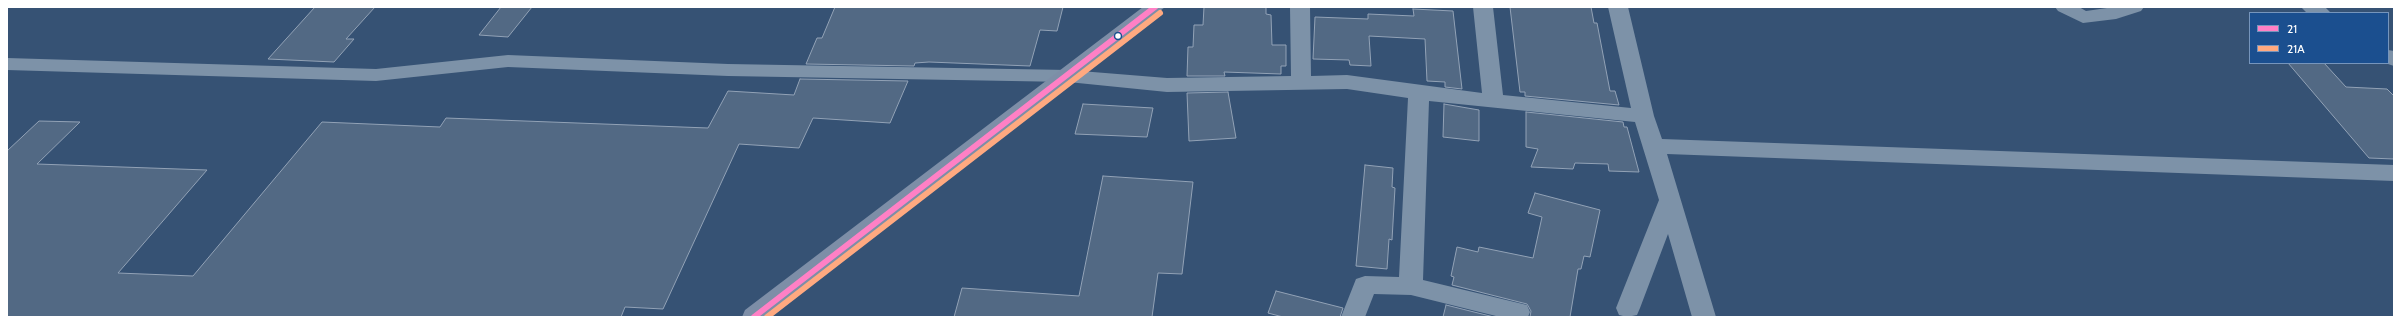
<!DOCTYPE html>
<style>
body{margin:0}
#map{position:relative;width:2401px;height:324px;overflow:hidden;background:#365274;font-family:Cabin,sans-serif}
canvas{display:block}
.frame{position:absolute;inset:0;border:8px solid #fff;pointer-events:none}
.legend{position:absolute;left:2249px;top:12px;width:140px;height:52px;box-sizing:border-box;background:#1b4f8f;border:1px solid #7695bc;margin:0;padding:5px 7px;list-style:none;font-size:12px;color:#fff}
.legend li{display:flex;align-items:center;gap:8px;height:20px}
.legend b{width:20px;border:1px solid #7695bc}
</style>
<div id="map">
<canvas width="2401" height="324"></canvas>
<div class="frame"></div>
<ul class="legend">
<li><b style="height:5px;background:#ff80c5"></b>21</li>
<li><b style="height:5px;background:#ffa980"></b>21A</li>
</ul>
</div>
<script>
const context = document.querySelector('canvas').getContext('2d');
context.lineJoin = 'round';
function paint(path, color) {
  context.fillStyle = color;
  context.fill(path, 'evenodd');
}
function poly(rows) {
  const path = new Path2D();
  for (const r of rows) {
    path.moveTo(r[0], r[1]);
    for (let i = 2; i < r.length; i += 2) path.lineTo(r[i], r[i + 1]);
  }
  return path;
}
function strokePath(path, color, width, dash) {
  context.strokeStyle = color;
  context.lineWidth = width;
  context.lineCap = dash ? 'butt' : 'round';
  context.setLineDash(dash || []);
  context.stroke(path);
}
const building = poly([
 [315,7,375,7,346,39,354,39,334,62,268,59,315,7],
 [501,7,532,7,508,37,479,35,501,7],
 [835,7,1063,7,1057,31,1040,30,1030,66,929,62,915,63,914,66,806,64,817,38,822,38,835,7],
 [1204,7,1266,7,1266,14,1271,15,1272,45,1286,45,1286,66,1281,66,1281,74,1224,72,1225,76,1187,76,1188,47,1193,47,1194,25,1203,25,1204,7],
 [1510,7,1591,7,1594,23,1597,23,1610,91,1615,91,1619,105,1525,96,1525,92,1520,92,1510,7],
 [1413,9,1453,11,1462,89,1445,87,1445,82,1427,81,1425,39,1369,36,1371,66,1350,65,1349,60,1313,59,1315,17,1368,19,1368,14,1414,16,1413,9],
 [2288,63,2324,63,2346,87,2387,89,2394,96,2394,159,2369,158,2288,63],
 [800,79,908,81,890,123,813,118,799,148,739,144,663,309,625,307,621,317,7,317,7,151,39,121,80,122,37,164,207,170,118,273,193,276,322,122,440,127,446,118,708,128,728,91,794,95,800,79],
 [1228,92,1236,138,1189,141,1187,93,1228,92],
 [1083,104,1153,108,1147,137,1075,134,1083,104],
 [1444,104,1479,110,1479,141,1443,137,1444,104],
 [1526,112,1623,122,1624,127,1627,127,1639,172,1609,171,1608,164,1575,163,1573,169,1531,167,1538,149,1526,147,1526,112],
 [1365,165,1393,168,1392,187,1395,188,1392,240,1389,239,1387,269,1356,266,1365,165],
 [1103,176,1193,182,1182,274,1158,273,1152,317,954,317,962,288,1079,296,1103,176],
 [1535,193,1600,210,1590,257,1584,256,1581,269,1578,269,1570,317,1530,317,1531,311,1527,304,1452,285,1454,277,1451,276,1457,247,1478,252,1479,247,1533,258,1542,217,1528,213,1535,193],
 [1276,291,1343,308,1340,317,1283,317,1268,313,1276,291],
 [1446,305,1494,317,1443,317,1446,305]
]);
const minor = poly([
 [1290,7,1310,7,1311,76,1347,75,1482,93,1473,7,1493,7,1503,95,1631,108,1608,7,1628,7,1654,116,1662,139,2394,165,2394,181,1667,154,1716,317,1692,317,1668,234,1640,308,1637,315,1627,317,1619,315,1616,308,1659,200,1635,122,1429,101,1423,280,1527,305,1530,312,1528,317,1500,317,1411,295,1374,294,1365,317,1341,317,1356,279,1365,276,1399,277,1408,98,1347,89,1167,92,1068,82,728,76,508,67,376,81,7,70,7,58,376,69,508,55,728,64,1068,70,1167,78,1291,76,1290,7],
 [2055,7,2079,7,2086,11,2114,7,2144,7,2141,11,2116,19,2083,23,2058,11,2055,7],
 [2301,7,2325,7,2331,13,2307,13,2301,7],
 [2388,50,2394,51,2394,66,2385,63,2388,63,2388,50]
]);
const major = poly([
 [1143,7,1165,7,771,317,742,317,745,310,1143,7]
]);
const bus1 = poly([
 [754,317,1155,7]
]);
const bus2 = poly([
 [767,317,1160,13]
]);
const markers = [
 [1118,36,3.5,"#fff"]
];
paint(building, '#526984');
strokePath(building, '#92a2b6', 1);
paint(minor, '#7d92a8');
paint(major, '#7d8ea7');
strokePath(bus1, '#ff80c5', 6);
strokePath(bus2, '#ffa980', 6);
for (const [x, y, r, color] of markers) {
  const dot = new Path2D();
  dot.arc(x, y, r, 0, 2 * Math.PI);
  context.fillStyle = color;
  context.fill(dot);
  strokePath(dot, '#1b4f8f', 1.5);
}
</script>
